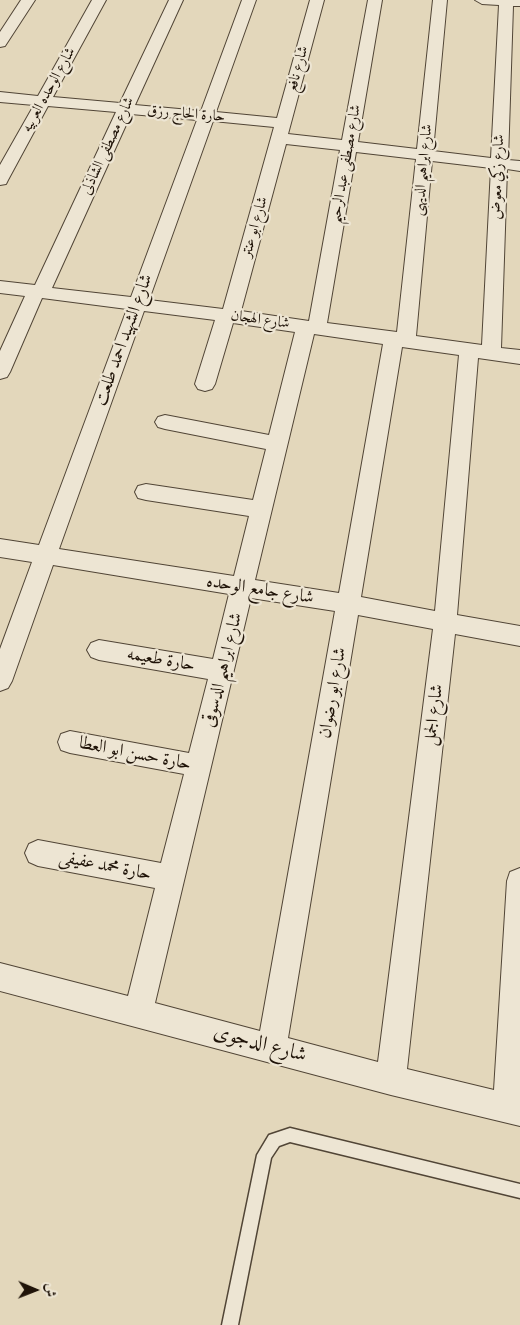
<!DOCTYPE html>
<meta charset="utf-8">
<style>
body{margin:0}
#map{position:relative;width:520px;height:1325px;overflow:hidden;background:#e3d7bb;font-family:Alegreya,Amiri,serif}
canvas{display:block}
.north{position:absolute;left:10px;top:1265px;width:50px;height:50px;-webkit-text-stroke:4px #ede5d3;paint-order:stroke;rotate:91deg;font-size:14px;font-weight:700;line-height:20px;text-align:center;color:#201409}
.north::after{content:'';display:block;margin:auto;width:18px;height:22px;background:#201409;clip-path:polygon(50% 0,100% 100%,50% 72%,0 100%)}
</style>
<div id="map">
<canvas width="520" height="1325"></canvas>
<div class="north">ش</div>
</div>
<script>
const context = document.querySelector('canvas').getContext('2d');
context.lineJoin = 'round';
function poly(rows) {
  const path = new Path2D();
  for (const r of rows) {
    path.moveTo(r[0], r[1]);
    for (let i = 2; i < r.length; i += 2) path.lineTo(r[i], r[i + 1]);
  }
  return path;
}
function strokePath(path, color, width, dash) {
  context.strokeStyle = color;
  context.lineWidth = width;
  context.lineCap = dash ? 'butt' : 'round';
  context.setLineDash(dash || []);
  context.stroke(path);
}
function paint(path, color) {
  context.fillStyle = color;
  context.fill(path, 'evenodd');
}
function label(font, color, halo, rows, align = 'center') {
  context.font = font + ' Alegreya,Amiri,serif';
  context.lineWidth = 4.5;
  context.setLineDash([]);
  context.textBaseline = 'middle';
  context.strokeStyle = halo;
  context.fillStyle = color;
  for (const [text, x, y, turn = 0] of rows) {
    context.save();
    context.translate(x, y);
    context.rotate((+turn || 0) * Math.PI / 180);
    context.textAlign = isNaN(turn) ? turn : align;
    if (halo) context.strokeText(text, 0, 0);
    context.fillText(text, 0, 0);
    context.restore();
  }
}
const service = poly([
 [290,1128,520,1184,520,1198,290,1142,279,1146,271,1158,238,1325,222,1325,257,1155,269,1135,290,1128]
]);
const minor = poly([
 [21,0,35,0,5,46,0,47,0,32,21,0],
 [92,0,106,0,53,97,120,103,169,0,183,0,135,105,201,111,242,0,256,0,216,112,277,118,310,0,324,0,288,134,342,140,368,0,382,0,358,142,417,149,433,0,447,0,433,151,491,158,499,5,482,4,475,0,520,0,520,6,513,6,508,160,520,161,520,171,507,169,501,348,520,350,520,364,478,358,457,615,520,626,520,646,455,634,407,1069,494,1090,507,881,510,872,520,868,520,1126,391,1095,0,991,0,963,128,996,155,888,38,866,29,862,25,853,29,844,38,840,161,863,184,774,70,753,61,750,58,742,61,734,70,731,189,753,208,679,99,660,91,657,87,650,91,643,99,640,213,659,229,594,53,565,12,681,8,688,0,691,0,649,32,562,0,557,0,539,39,545,127,309,42,298,10,372,7,377,0,379,0,351,25,296,0,293,0,281,35,285,116,112,48,106,8,180,6,184,0,185,0,165,34,105,0,102,0,92,38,96,92,0],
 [131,114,197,120,131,297,52,288,131,114],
 [213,121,274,127,223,309,149,300,213,121],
 [286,144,340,150,309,321,241,311,286,144],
 [356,152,416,159,397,332,327,323,356,152],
 [432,161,491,168,482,345,416,336,432,161],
 [144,311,215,320,195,384,198,389,205,391,212,389,215,384,233,323,295,332,269,435,165,415,158,417,155,422,158,427,165,429,266,449,253,500,146,484,138,486,135,492,138,498,146,500,249,516,234,576,59,549,144,311],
 [314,334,383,344,339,593,255,580,314,334],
 [402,347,459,355,435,611,361,597,402,347],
 [251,598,335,611,260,1031,155,1003,251,598],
 [358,615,433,629,378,1062,288,1038,358,615]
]);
const farStreetnames = [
 ["شارع نافع",298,69,-75],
 ["شارع الوحده العربيه",49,90,-61],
 ["حارة الحاج رزق",186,114,5],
 ["شارع مصطفى الشاذلى",108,146,-65],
 ["شارع مصطفى عبد الرحيم",346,164,-80],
 ["شارع ابراهيم الديهى",423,170,-84],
 ["شارع زكي معوض",498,177,-88],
 ["شارع ابو عنتر",255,227,-74],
 ["شارع الهجان",260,320,8]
];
const streetNames = [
 ["شارع الشهيد احمد طلعت",124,340,-70],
 ["شارع جامع الوحده",260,590,9],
 ["حارة طعيمه",161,660,10],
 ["شارع ابراهيم الدسوقى",223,670,-76],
 ["شارع ابو رضوان",333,693,-80],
 ["شارع الجمل",434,715,-83],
 ["حارة حسن ابو العطا",135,754,11],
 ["حارة محمد عفيفى",105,866,11]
];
const nearStreetnames = [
 ["شارع الدجوى",260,1044,15]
];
strokePath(service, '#514536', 3);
strokePath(minor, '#514536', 2);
paint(service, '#ede5d3');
paint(minor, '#ede5d3');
label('15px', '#201409', '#ede5d3', farStreetnames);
label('18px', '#201409', '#ede5d3', streetNames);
label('21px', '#201409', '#ede5d3', nearStreetnames);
</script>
